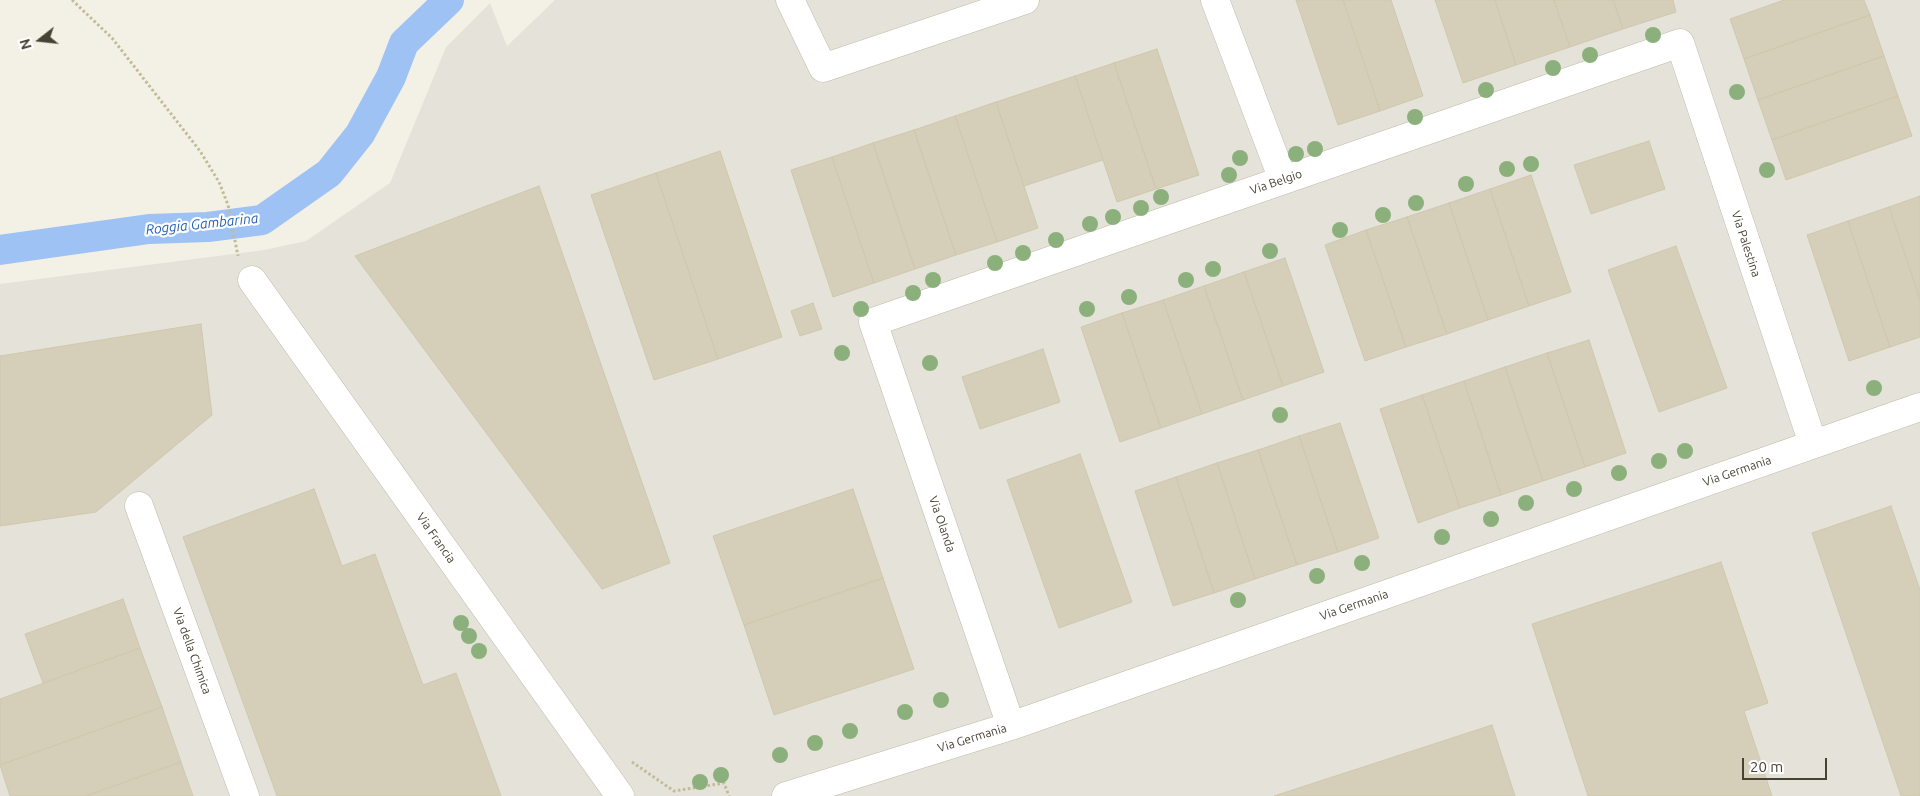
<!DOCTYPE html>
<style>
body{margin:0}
#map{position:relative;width:1920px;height:796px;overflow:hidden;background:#f3f1e5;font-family:Ubuntu,sans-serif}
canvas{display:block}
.north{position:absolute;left:15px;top:15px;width:50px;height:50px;-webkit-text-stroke:4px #fff;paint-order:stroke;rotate:254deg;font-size:14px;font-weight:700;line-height:20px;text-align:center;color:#464234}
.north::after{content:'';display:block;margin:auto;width:18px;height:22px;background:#464234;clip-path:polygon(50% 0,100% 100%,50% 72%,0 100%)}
.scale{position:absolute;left:1742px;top:758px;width:85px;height:22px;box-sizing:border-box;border:2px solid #464234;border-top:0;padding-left:6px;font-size:15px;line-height:18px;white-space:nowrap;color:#464234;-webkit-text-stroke:4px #fff;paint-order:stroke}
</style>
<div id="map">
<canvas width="1920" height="796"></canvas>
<div class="north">N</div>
<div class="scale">20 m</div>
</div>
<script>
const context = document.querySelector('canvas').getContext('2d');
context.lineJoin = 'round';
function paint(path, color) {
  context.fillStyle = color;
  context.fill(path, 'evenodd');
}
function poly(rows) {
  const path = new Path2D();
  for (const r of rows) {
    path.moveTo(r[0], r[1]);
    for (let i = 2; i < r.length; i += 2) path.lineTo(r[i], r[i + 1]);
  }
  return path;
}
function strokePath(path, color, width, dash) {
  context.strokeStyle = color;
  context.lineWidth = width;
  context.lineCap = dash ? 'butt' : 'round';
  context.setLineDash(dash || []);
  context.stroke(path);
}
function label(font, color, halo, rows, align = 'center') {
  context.font = font + ' Ubuntu,sans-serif';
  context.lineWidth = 4.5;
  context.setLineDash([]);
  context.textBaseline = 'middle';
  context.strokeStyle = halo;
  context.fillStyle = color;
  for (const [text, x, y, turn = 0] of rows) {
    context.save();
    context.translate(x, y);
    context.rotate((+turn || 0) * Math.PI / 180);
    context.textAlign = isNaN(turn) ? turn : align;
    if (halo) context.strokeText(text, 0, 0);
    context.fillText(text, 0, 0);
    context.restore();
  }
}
const industrial = poly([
 [555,0,1920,0,1920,796,0,796,0,284,264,250,306,241,390,183,446,47,490,3,507,46]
]);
const canal = poly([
 [0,250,149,229,208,227,262,220,329,173,360,134,391,77,404,43,449,0]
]);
const building = poly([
 [1296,0,1343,0,1380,111,1338,125,1296,0],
 [1343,0,1391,0,1423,96,1380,111,1343,0],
 [1435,0,1495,0,1516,65,1463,83,1435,0],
 [1495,0,1554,0,1570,47,1516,65,1495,0],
 [1554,0,1613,0,1623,29,1570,47,1554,0],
 [1613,0,1673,0,1676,12,1623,29,1613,0],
 [1784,0,1864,0,1870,15,1744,59,1730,19,1784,0],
 [1870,15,1884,56,1758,100,1744,59,1870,15],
 [1157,49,1199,175,1156,189,1114,63,1157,49],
 [1884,56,1898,96,1772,140,1758,100,1884,56],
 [1114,63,1156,189,1117,202,1075,76,1114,63],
 [1075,76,1103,160,1024,186,996,102,1075,76],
 [1898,96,1912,136,1786,180,1772,140,1898,96],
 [996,102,1038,228,997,242,955,116,996,102],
 [955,116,997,242,956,255,914,130,955,116],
 [914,130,956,255,915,269,873,143,914,130],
 [1649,141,1665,189,1591,214,1574,165,1649,141],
 [873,143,915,269,874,283,832,157,873,143],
 [720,151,782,337,718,359,656,173,720,151],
 [832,157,874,283,833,297,791,170,832,157],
 [656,173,718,359,654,380,591,195,656,173],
 [1531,175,1571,292,1529,306,1490,189,1531,175],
 [539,186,670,563,602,589,355,256,539,186],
 [1490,189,1529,306,1488,320,1449,203,1490,189],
 [1920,196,1920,299,1889,207,1920,196],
 [1449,203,1488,320,1447,334,1407,217,1449,203],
 [1889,207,1920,299,1920,337,1890,347,1848,221,1889,207],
 [1407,217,1447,334,1406,347,1366,230,1407,217],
 [1848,221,1890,347,1849,361,1807,235,1848,221],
 [1366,230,1406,347,1365,361,1325,245,1366,230],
 [1676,246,1727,388,1659,412,1608,270,1676,246],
 [1285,258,1324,372,1283,386,1244,272,1285,258],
 [1244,272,1283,386,1243,400,1204,286,1244,272],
 [1204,286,1243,400,1202,414,1163,300,1204,286],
 [1163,300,1202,414,1161,428,1122,313,1163,300],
 [813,303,822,329,800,336,791,311,813,303],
 [1122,313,1161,428,1120,442,1081,327,1122,313],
 [201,324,212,415,96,512,0,526,0,356,201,324],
 [1589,340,1626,453,1585,467,1547,353,1589,340],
 [1043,349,1060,402,980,429,962,377,1043,349],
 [1547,353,1585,467,1543,481,1505,367,1547,353],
 [1505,367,1543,481,1501,495,1464,381,1505,367],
 [1464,381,1501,495,1460,508,1422,395,1464,381],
 [1422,395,1460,508,1418,523,1380,409,1422,395],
 [1340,423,1379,538,1338,552,1299,436,1340,423],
 [1299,436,1338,552,1297,565,1258,450,1299,436],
 [1258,450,1297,565,1255,579,1217,463,1258,450],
 [1080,454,1132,602,1059,628,1007,480,1080,454],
 [1217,463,1255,579,1214,593,1176,477,1217,463],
 [1176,477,1214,593,1173,606,1135,491,1176,477],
 [314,489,342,566,375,554,423,685,456,673,501,796,277,796,183,537,314,489],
 [853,489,883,578,744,625,713,536,853,489],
 [1891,506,1920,590,1920,796,1901,796,1812,533,1891,506],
 [1721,562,1768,703,1744,711,1772,796,1588,796,1532,624,1721,562],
 [883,578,914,669,774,715,744,625,883,578],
 [123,599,140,648,43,683,25,634,123,599],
 [140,648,162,707,0,765,0,699,140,648],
 [162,707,181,762,86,796,10,796,0,765,162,707],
 [1492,725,1515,796,1274,796,1492,725],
 [181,762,193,796,86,796,181,762]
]);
const path = poly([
 [72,0,112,38,200,151,219,182,228,205,238,256],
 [632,762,674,791,724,783,729,796]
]);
const minor = poly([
 [790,0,823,68,1025,0],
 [1215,0,1283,180],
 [252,280,620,796],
 [139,506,245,796],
 [1011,726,873,322,1680,43,1813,444],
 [786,796,1011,726,1920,407]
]);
const trees = [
 [1653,35],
 [1590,55],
 [1553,68],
 [1486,90],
 [1737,92],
 [1415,117],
 [1315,149],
 [1296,154],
 [1240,158],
 [1531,164],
 [1507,169],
 [1767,170],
 [1229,175],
 [1466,184],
 [1161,197],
 [1416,203],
 [1141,208],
 [1383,215],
 [1113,217],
 [1090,224],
 [1340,230],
 [1056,240],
 [1270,251],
 [1023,253],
 [995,263],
 [1213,269],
 [933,280],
 [1186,280],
 [913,293],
 [1129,297],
 [861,309],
 [1087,309],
 [842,353],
 [930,363],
 [1874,388],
 [1280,415],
 [1685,451],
 [1659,461],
 [1619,473],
 [1574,489],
 [1526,503],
 [1491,519],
 [1442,537],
 [1362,563],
 [1317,576],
 [1238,600],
 [461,623],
 [469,636],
 [479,651],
 [941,700],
 [905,712],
 [850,731],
 [815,743],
 [780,755],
 [721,775],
 [700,782]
];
const streetNames = [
 ["Via Belgio",1276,182,-19],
 ["Via Palestina",1746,244,72],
 ["Via Germania",1737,471,-19],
 ["Via Olanda",942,524,71],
 ["Via Francia",436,538,55],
 ["Via Germania",1354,605,-19],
 ["Via della Chimica",192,651,70],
 ["Via Germania",972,738,-17]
];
const waterNames = [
 ["Roggia Gambarina",202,224,-6]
];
paint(industrial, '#e5e2da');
strokePath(canal, '#9ec2f3', 30);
paint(building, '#d5cfba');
strokePath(building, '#d0c8ad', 1);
strokePath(minor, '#bfbba7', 29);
strokePath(path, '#c2ba98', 3, [2.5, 2.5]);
strokePath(minor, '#fff', 28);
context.fillStyle = '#8cb07b';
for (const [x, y] of trees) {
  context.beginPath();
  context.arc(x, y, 8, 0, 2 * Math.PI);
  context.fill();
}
label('12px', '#464234', '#fff', streetNames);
label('italic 14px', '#2963b6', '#fff', waterNames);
</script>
